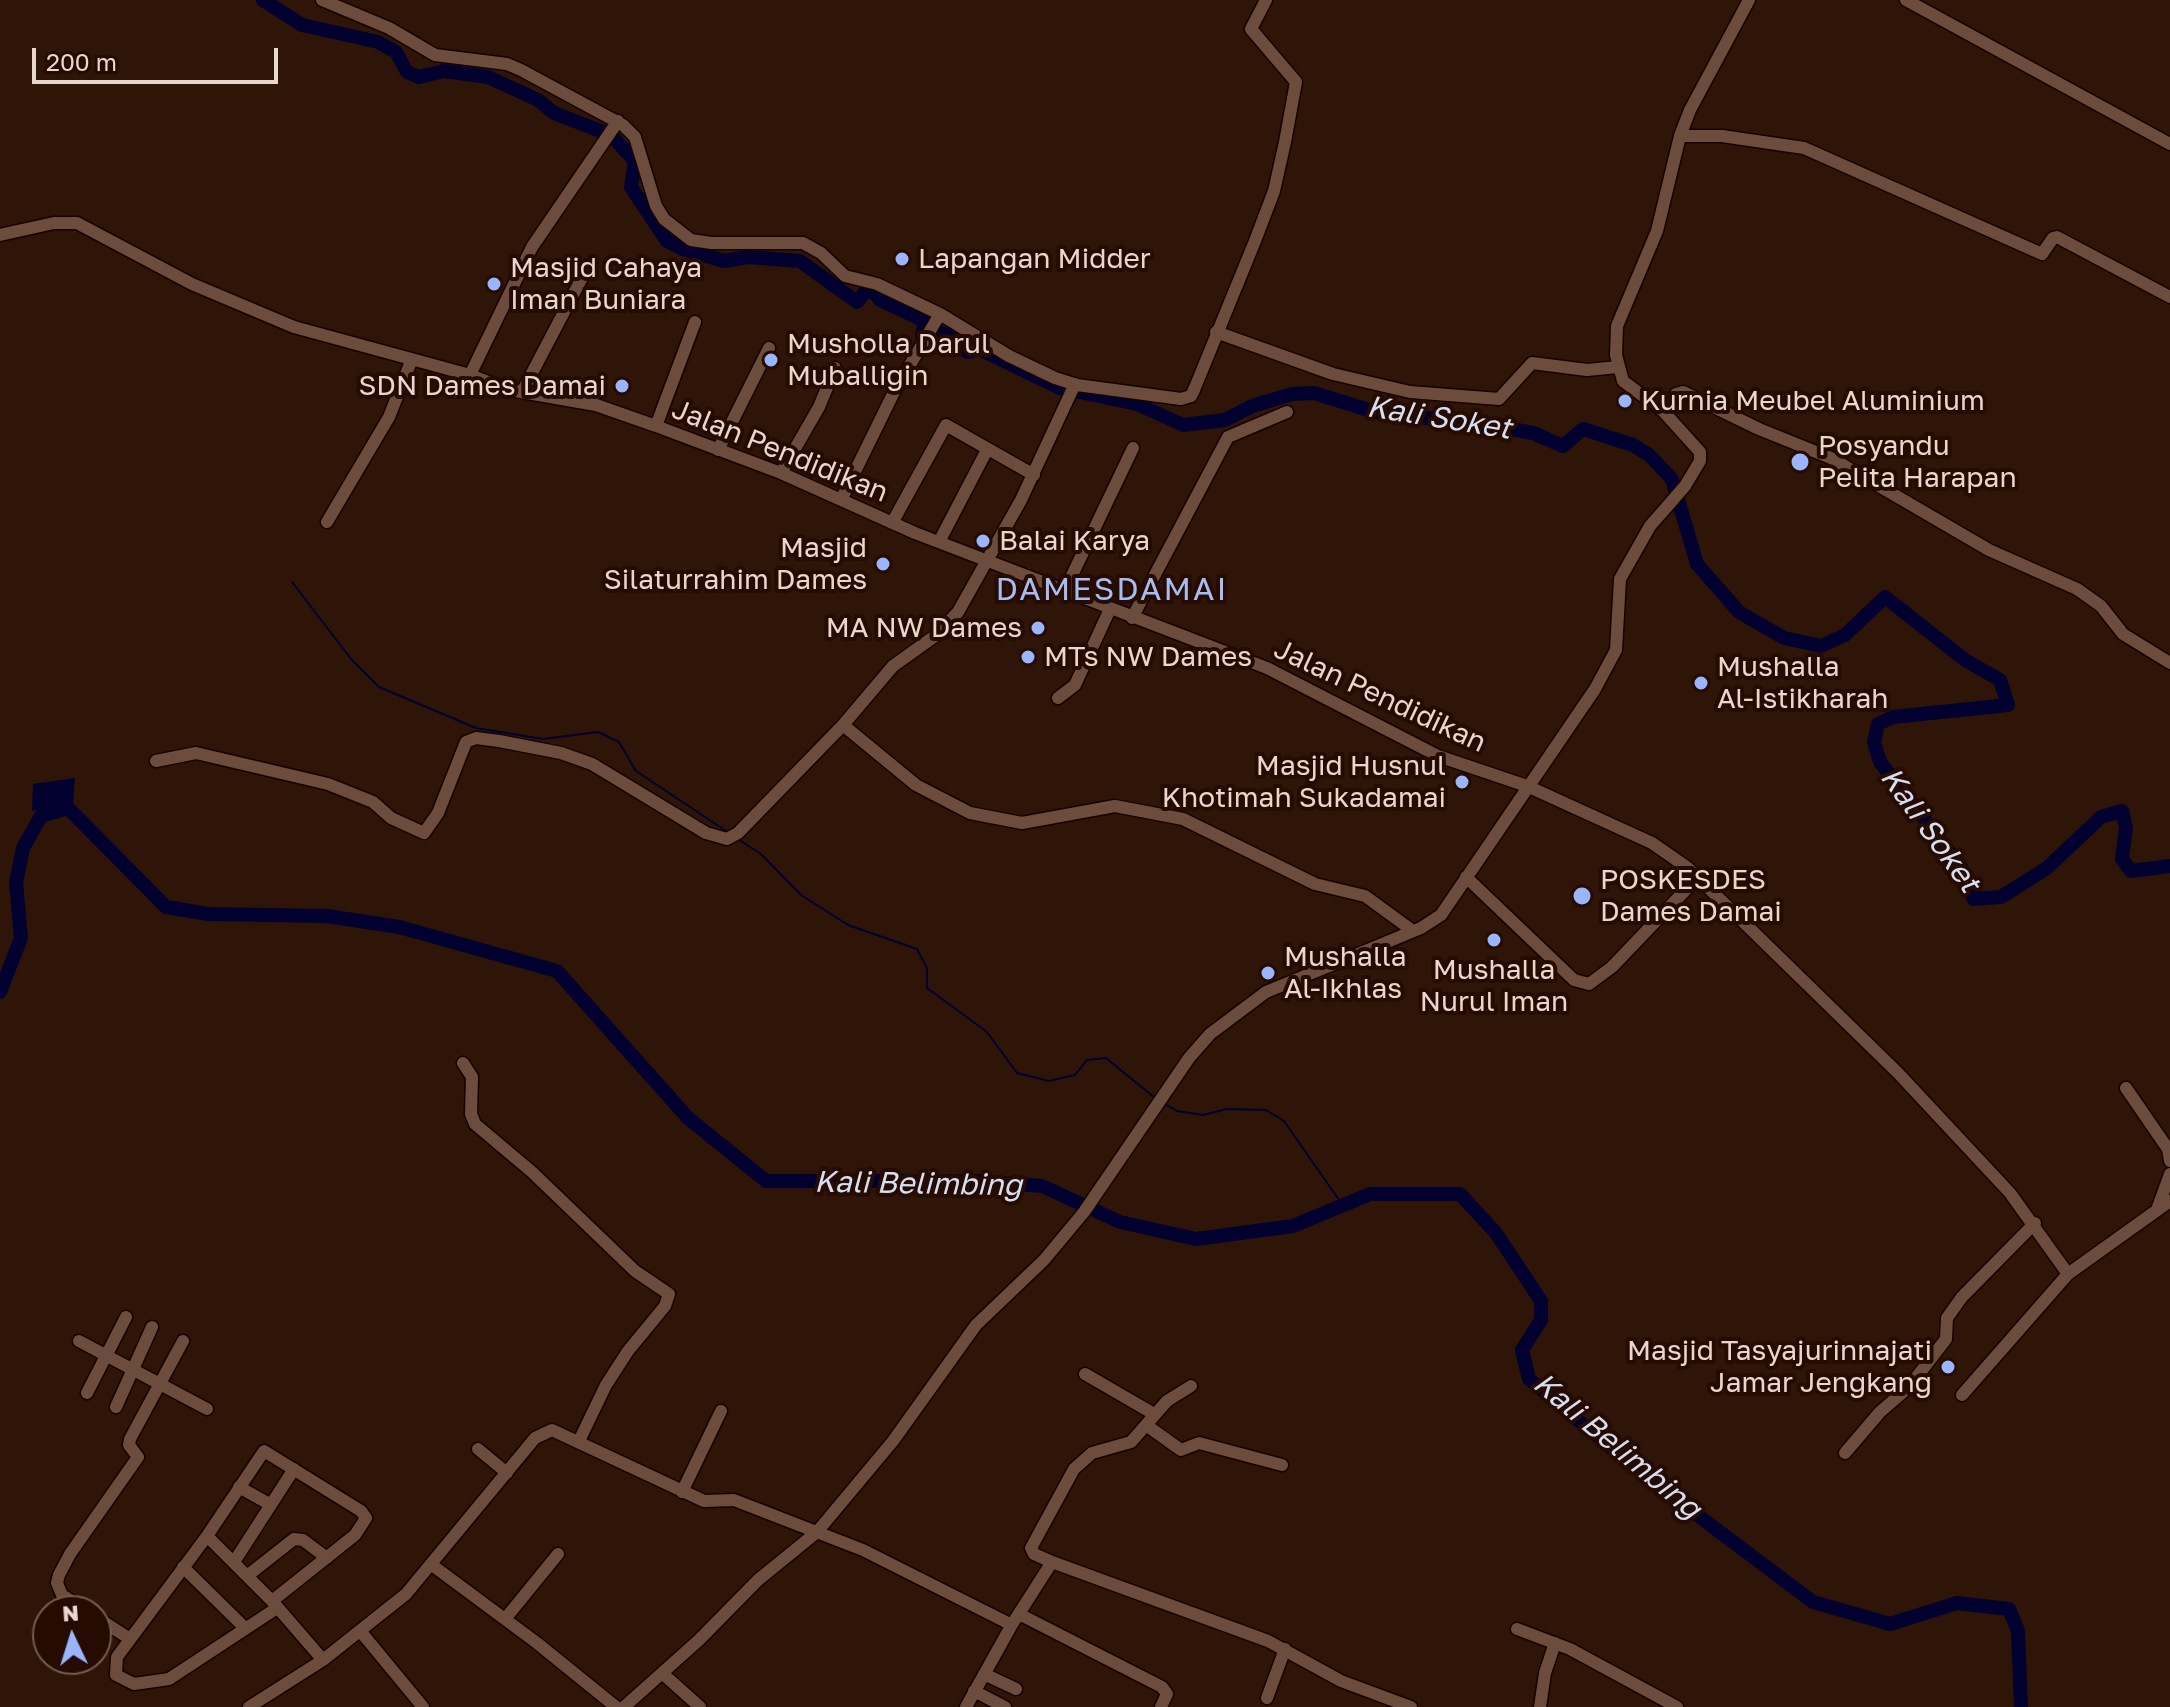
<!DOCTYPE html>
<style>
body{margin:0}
#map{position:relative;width:2170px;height:1707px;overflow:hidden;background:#2f1507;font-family:"Golos Text",sans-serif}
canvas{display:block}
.north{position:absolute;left:32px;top:1595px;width:80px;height:80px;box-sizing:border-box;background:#250b01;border:2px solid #735c53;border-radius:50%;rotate:356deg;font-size:22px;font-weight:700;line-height:32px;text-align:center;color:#e9d6cd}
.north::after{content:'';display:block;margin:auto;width:28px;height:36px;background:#9bb5fd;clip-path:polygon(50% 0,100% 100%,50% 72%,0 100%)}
.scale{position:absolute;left:32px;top:48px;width:246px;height:36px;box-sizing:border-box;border:4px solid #e9d6cd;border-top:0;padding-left:10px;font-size:24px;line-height:28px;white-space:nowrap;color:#e9d6cd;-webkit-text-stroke:6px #250b01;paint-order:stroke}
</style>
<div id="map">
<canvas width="2170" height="1707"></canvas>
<div class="north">N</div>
<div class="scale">200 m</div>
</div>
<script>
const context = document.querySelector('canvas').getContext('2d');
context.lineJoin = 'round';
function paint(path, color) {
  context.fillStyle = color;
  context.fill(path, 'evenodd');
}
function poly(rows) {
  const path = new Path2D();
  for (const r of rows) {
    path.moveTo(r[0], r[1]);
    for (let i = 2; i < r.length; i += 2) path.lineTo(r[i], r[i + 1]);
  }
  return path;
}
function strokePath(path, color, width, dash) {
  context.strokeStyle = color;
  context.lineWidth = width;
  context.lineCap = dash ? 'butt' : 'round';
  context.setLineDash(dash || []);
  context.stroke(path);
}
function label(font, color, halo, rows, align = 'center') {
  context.font = font + ' "Golos Text",sans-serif';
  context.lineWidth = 8;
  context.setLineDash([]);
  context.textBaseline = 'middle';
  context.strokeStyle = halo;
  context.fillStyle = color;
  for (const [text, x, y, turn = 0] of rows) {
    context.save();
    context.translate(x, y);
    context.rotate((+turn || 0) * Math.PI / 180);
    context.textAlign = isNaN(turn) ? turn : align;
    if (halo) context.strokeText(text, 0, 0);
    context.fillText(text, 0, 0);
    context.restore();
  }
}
const water = poly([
 [75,778,73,805,32,811,33,784]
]);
const stream = poly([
 [292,582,351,659,379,687,476,728,543,739,598,732,619,742,636,771,729,833],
 [738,839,761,854,801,895,848,925,917,949,927,968,927,988,987,1032,1017,1073,1049,1081,1075,1075,1087,1060,1106,1058,1155,1098],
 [1163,1103,1177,1111,1203,1115,1227,1109,1266,1110,1284,1121,1344,1207]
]);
const river = poly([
 [263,0,302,25,378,42,396,52,407,72,419,77,444,71,488,77,538,100,554,113,611,135,635,161,631,187,667,241,683,249,724,261,748,257,800,261,857,302,865,292,874,292,880,300,925,321,922,336,927,339,937,332,956,336,964,341,961,348,968,352,979,349,1060,388,1137,404,1183,425,1225,420,1252,406,1292,394,1314,393,1375,412,1495,426,1533,433,1563,446,1583,429,1633,445,1649,455,1672,479,1697,564,1739,612,1784,638,1821,646,1845,635,1885,597,1965,660,2000,680,2008,705,1893,717,1878,724,1874,742,1880,762,1961,867,1974,899,2001,897,2047,868,2101,817,2122,811,2126,827,2122,859,2131,871,2170,866],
 [0,992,21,938,16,883,23,848,41,816,68,808,166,907,208,914,327,916,399,927,557,971,688,1118,766,1181,979,1181,1042,1186,1120,1222,1196,1239,1293,1226,1370,1194,1460,1194,1496,1233,1541,1301,1541,1320,1522,1350,1529,1379,1640,1472,1813,1602,1890,1624,1957,1603,2009,1609,2018,1631,2021,1707]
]);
const minor = poly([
 [322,0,389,28,435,55,507,64,521,70,623,125,635,137,656,206,664,219,691,240,711,243,803,243,821,253,845,276,877,284,940,314,1009,356,1055,378,1077,385,1181,399,1191,396,1194,390,1255,241,1274,191,1285,142,1296,82,1251,29,1266,0],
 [1906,0,2170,144],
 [1680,136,1722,136,1804,148,2042,254,2053,238,2057,237,2170,297],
 [0,235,54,223,77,223,192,284,294,327,470,375,510,390,596,405,656,426,781,473,915,533,1267,668,1438,756,1527,786,1652,843,1688,868,1898,1073,2010,1193,2068,1274],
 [1216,332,1333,374,1410,392,1499,399,1532,363,1587,370,1618,367],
 [470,375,532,247,618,121],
 [522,392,584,274],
 [1663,411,1676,394,1683,392,1759,429,1831,458,1989,550,2077,589,2101,606,2123,634,2170,663],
 [656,426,695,322],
 [718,450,769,348],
 [781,473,819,407,835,368],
 [842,498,894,392,940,314],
 [327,522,389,417,412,359],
 [892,523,946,425,1034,475],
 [940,540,987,450],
 [1065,590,1133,448],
 [1132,618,1228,437,1287,412],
 [1058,698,1075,685,1110,609],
 [843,725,893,666,935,636,958,612,1021,500,1075,384],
 [156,761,196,753,328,784,373,802,391,818,424,833,438,813,466,742,476,738,499,741,561,753,592,764,706,833,727,839,738,833,843,725,916,785,970,813,1022,823,1115,806,1183,819,1315,884,1365,896,1413,931],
 [1466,877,1574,980,1589,984,1612,967,1698,877],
 [463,1063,472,1077,471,1114,475,1124,532,1172,635,1271,669,1294,665,1306,628,1351,606,1385,579,1441],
 [2126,1088,2168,1149,2170,1161],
 [2158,1207,2170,1174],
 [79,1341,207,1409],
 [1085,1374,1154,1414],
 [87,1393,126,1317],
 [1962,1395,2068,1274,2170,1201],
 [116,1407,152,1327],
 [1146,1425,1181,1450,1199,1443,1282,1465],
 [478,1449,507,1473],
 [1845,1453,1880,1412,1909,1387,1946,1339,1947,1318,1962,1297,2035,1223],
 [239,1487,271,1505],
 [682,1492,721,1411],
 [207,1536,272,1601,323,1660],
 [234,1562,294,1469],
 [1052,1562,1034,1554,1031,1548,1074,1469,1092,1453,1131,1442,1167,1401,1191,1386],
 [432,1565,537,1643,616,1707],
 [183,1567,245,1628],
 [247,1576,294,1539,303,1540,327,1558],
 [272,1601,355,1535,366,1518,361,1511,264,1451,207,1536,117,1657,116,1675,134,1684,169,1679,277,1608],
 [87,1611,62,1595,57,1583,59,1575,70,1554,138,1457,129,1445,130,1439,183,1341],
 [1019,1614,1162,1687,1167,1694,1161,1707],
 [96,1617,130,1639],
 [505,1619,558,1554],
 [1011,1626,1052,1562,1268,1641,1341,1681,1411,1707],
 [1517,1629,1570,1649,1677,1707],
 [361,1632,423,1707],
 [662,1673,700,1707],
 [984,1674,1016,1689],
 [974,1691,1005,1707],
 [1267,1698,1285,1649],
 [249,1707,323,1660,406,1594,535,1438,552,1430,704,1501,734,1500,863,1550,1008,1623,1010,1628,966,1707],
 [624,1707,699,1640,758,1580,817,1532,893,1441,976,1325,1044,1260,1084,1212,1189,1058,1210,1034,1266,992,1421,928,1441,915,1595,689,1616,650,1620,579,1650,526,1685,486,1700,461,1700,452,1663,411,1623,381,1616,355,1617,326,1657,231,1680,136,1690,110,1749,0],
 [1540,1707,1545,1673,1555,1643]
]);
const markers = [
 [902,259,8,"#9bb5fd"],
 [494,284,8,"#9bb5fd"],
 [771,360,8,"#9bb5fd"],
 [622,386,8,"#9bb5fd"],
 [1625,401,8,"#9bb5fd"],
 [1800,462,10,"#9bb5fd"],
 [983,541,8,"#9bb5fd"],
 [883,564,8,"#9bb5fd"],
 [1038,628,8,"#9bb5fd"],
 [1028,657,8,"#9bb5fd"],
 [1701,683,8,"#9bb5fd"],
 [1462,782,8,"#9bb5fd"],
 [1582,896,10,"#9bb5fd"],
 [1494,940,8,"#9bb5fd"],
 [1268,973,8,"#9bb5fd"],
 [1948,1367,8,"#9bb5fd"]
];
const poiNames = [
 ["Lapangan Midder",918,259],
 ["Masjid Cahaya",510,268],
 ["Iman Buniara",510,300],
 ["Musholla Darul",787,344],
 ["Muballigin",787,376],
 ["SDN Dames Damai",606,386,"right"],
 ["Kurnia Meubel Aluminium",1641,401],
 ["Posyandu",1818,446],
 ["Pelita Harapan",1818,478],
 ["Balai Karya",999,541],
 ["Masjid",867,548,"right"],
 ["Silaturrahim Dames",867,580,"right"],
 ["MA NW Dames",1022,628,"right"],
 ["MTs NW Dames",1044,657],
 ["Mushalla",1717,667],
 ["Al-Istikharah",1717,699],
 ["Masjid Husnul",1446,766,"right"],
 ["Khotimah Sukadamai",1446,798,"right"],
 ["POSKESDES",1600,880],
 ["Dames Damai",1600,912],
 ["Mushalla",1284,957],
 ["Al-Ikhlas",1284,989],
 ["Mushalla",1494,970,"center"],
 ["Nurul Iman",1494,1002,"center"],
 ["Masjid Tasyajurinnajati",1932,1351,"right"],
 ["Jamar Jengkang",1932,1383,"right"]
];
const streetNames = [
 ["Jalan Pendidikan",780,451,22],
 ["Jalan Pendidikan",1380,696,25]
];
const waterNames = [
 ["Kali Soket",1439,418,9],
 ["Kali Soket",1930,830,54],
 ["Kali Belimbing",918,1184,1],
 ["Kali Belimbing",1617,1446,40]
];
const quarterNames = [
 ["DAMESDAMAI",1112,590]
];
paint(water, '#02002f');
strokePath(stream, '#02002f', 2);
strokePath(river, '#02002f', 14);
strokePath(minor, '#160200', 15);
strokePath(minor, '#6c4d3d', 12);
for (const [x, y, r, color] of markers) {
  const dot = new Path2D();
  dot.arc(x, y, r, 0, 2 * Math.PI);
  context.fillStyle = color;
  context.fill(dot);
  strokePath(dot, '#250b01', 3);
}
label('28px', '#e9d6cd', '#250b01', poiNames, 'left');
label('28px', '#e9d6cd', '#250b01', streetNames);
label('italic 30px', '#d6def2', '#250b01', waterNames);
context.letterSpacing = '2px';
label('32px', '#a9bcf2', '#250b01', quarterNames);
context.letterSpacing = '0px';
</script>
